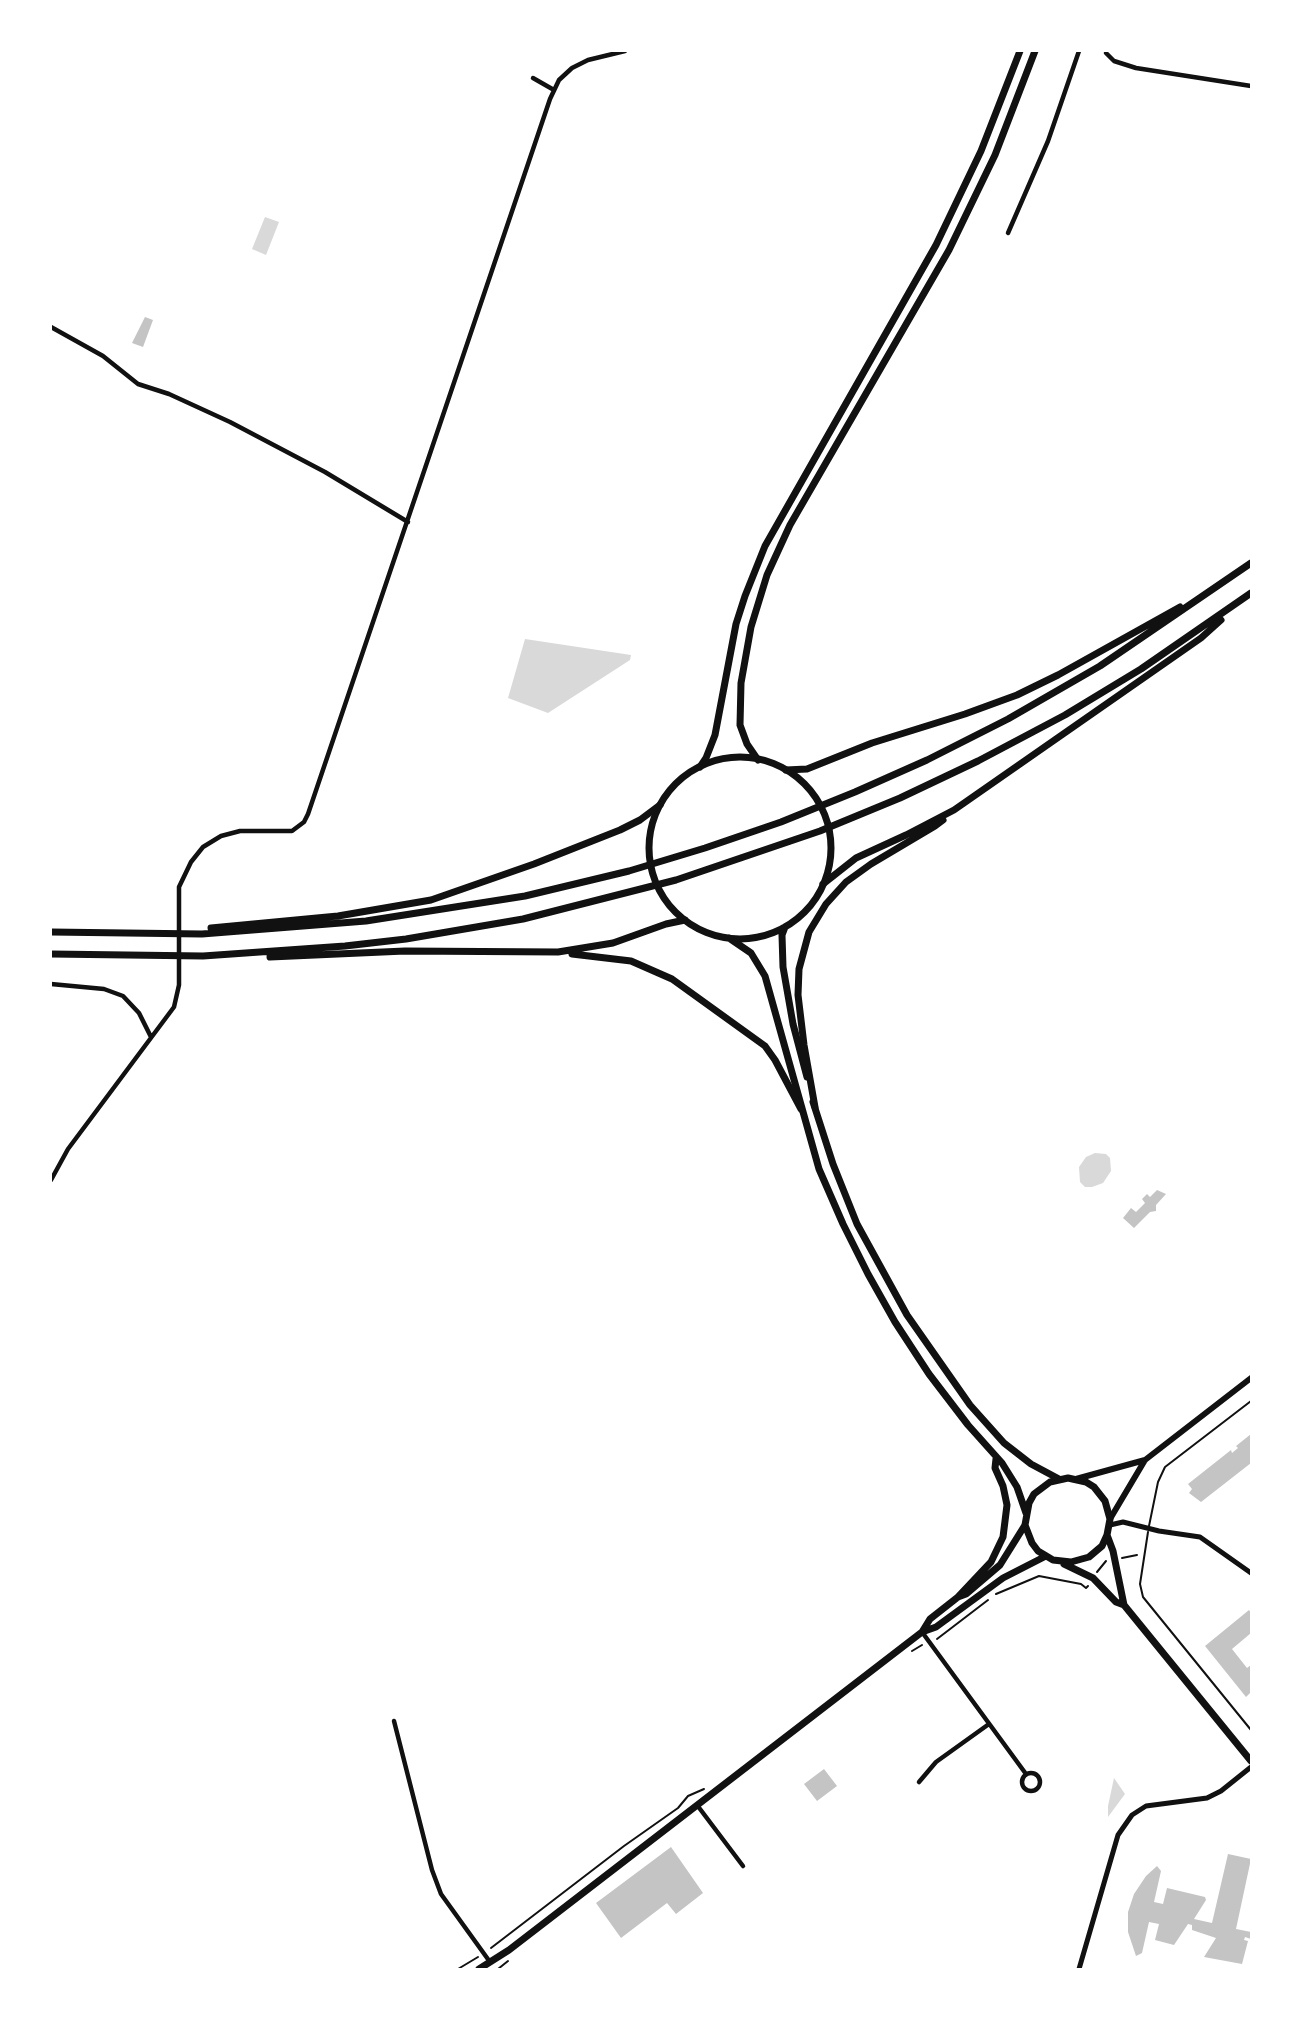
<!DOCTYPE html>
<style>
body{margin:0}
#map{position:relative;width:1302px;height:2020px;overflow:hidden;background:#fff;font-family:Literata,serif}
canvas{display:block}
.frame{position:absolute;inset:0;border:52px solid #fff;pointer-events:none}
</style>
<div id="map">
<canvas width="1302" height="2020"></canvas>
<div class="frame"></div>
</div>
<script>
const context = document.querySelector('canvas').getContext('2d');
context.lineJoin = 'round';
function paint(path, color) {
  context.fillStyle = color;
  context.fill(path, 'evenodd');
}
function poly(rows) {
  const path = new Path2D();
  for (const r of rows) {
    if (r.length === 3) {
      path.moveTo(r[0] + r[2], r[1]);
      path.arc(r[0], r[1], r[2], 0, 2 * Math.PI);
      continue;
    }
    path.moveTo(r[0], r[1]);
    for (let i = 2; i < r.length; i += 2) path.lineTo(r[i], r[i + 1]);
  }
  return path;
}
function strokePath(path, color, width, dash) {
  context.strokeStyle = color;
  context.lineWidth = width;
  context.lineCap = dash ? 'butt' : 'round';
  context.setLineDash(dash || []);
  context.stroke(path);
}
const water = poly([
 [265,217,279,222,266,255,252,249],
 [525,639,631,655,630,660,548,713,508,698],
 [1095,1153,1106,1154,1110,1158,1111,1171,1103,1183,1092,1187,1085,1187,1080,1182,1079,1167,1086,1157],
 [1114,1778,1125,1794,1108,1817,1108,1806]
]);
const building = poly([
 [145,317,153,320,143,347,132,343],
 [1157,1190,1166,1194,1156,1205,1156,1211,1150,1212,1134,1228,1123,1218,1131,1208,1136,1212,1145,1203,1142,1199,1147,1194,1150,1197],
 [1251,1434,1251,1463,1201,1502,1189,1493,1192,1489,1188,1484,1231,1450,1232,1453,1238,1448,1236,1446],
 [1249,1610,1251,1613,1251,1633,1232,1649,1247,1668,1251,1665,1251,1692,1246,1697,1205,1646],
 [824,1769,837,1786,817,1801,804,1784],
 [671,1847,703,1893,676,1914,667,1903,621,1938,596,1903],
 [1228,1854,1251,1859,1236,1929,1251,1932,1251,1939,1245,1937,1244,1940,1248,1941,1242,1964,1204,1957,1216,1938,1192,1930,1192,1925,1188,1924,1174,1945,1155,1940,1159,1924,1149,1922,1142,1953,1136,1956,1128,1932,1128,1912,1134,1894,1146,1876,1157,1866,1161,1871,1154,1902,1163,1904,1167,1888,1205,1897,1206,1900,1194,1919,1212,1923]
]);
const path = poly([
 [1122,1558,1137,1555],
 [1097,1572,1106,1561],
 [996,1594,1039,1576,1081,1584,1086,1588,1088,1586],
 [937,1639,988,1600],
 [912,1651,922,1645],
 [491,1948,624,1846,678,1808,688,1796,704,1789],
 [458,1969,478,1957],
 [498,1969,508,1961]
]);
const service = poly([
 [1149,1526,1158,1482,1165,1467,1251,1401],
 [1148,1532,1140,1584,1143,1597,1251,1730]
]);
const minor = poly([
 [1106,53,1114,61,1136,68,1251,86],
 [533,78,554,90],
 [1008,233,1048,141,1079,51],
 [51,327,103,356,138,384,169,394,230,422,325,472,408,522],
 [51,984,104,989,123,996,139,1013,151,1037],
 [51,1180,68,1149,174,1007,179,985,179,887,191,862,203,847,221,836,240,831,292,831,304,822,308,814,550,99,559,80,572,68,588,60,625,51],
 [922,1632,1026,1774],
 [394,1721,432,1870,441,1894,490,1962],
 [1031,1782,9],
 [919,1782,936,1762,989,1724],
 [697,1805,743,1866]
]);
const tertiary = poly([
 [1110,1525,1123,1522,1159,1531,1200,1537,1251,1573],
 [1079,1969,1118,1835,1132,1815,1146,1806,1207,1798,1221,1791,1251,1767]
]);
const secondary = poly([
 [1076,1479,1145,1460],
 [1110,1519,1145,1460,1251,1378]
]);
const primary = poly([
 [740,848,91],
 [785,927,782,935,783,967,793,1024,807,1077],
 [729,938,751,953,765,976,819,1169,843,1224,868,1274,895,1322,929,1374,968,1425,1002,1463,1017,1487,1026,1513],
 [813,1102,833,1164,857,1224,907,1315,970,1405,1004,1443,1031,1464,1059,1479],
 [1107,1535,1113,1551,1124,1605],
 [1064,1564,1093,1578,1116,1602,1124,1605,1251,1761],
 [958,1597,991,1562,1003,1537,1007,1505,1003,1486,995,1468,996,1459],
 [922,1632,930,1619,958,1597,966,1594,1000,1565,1025,1525,1029,1503,1034,1494,1050,1482,1068,1478,1086,1482,1094,1487,1105,1501,1110,1519,1107,1535,1102,1546,1089,1557,1071,1562,1053,1560,1038,1551,1032,1543,1025,1525],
 [479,1969,509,1950,909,1642,922,1632,936,1627,1003,1578,1046,1556]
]);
const trunk = poly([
 [758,760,747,744,740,725,741,683,751,627,767,575,790,525,949,250,995,155,1035,51],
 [700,767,706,758,715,735,736,624,745,596,765,546,936,245,981,151,1020,51],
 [786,770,807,769,872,743,965,714,1017,695,1058,675,1180,607],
 [823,884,856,858,906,835,954,810,1201,638,1221,620],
 [211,928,338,916,431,900,534,864,620,830,640,820,660,805],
 [51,932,202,934,366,921,525,896,629,871,705,848,781,822,855,792,927,760,1008,719,1100,666,1251,563],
 [51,954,203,956,345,946,406,939,523,919,676,880,820,831,900,798,978,761,1065,715,1141,669,1251,593],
 [572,954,631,961,672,979,765,1046,775,1060,801,1109],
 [270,957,405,951,558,952,613,943,666,924,685,920],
 [815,1107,804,1045,798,995,799,969,809,932,826,904,846,882,871,864,935,826,943,820]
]);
paint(water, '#d9d9d9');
paint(building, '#c4c4c4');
strokePath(path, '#111', 2);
strokePath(service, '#111', 2);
strokePath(minor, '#111', 4.5);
strokePath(tertiary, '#111', 5);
strokePath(secondary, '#111', 6);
strokePath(primary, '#111', 7);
strokePath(trunk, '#111', 7);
</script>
